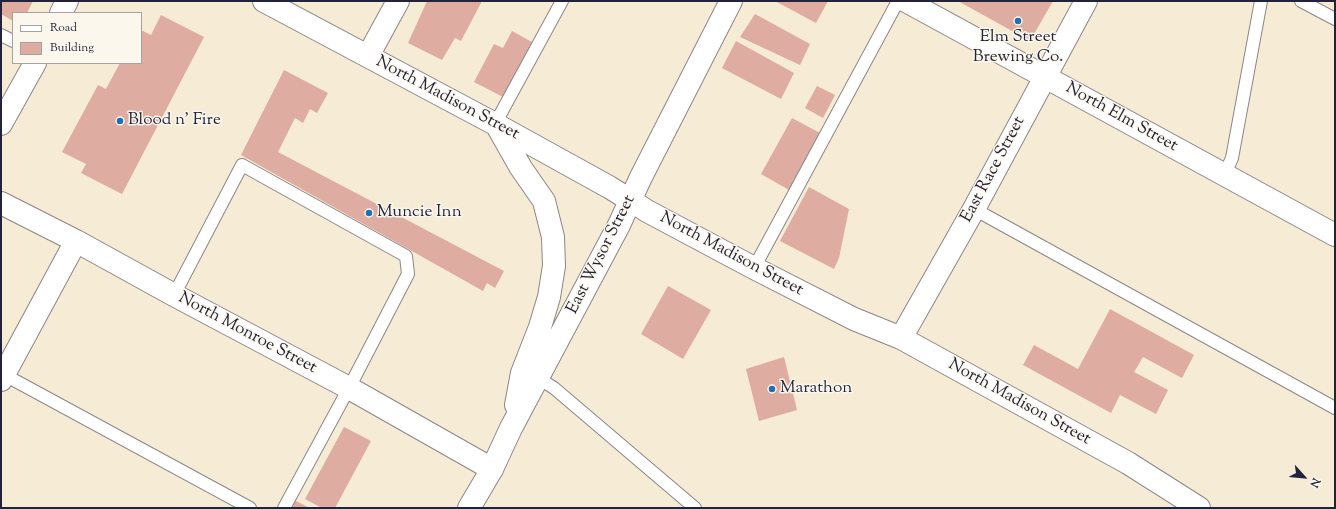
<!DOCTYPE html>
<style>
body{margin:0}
#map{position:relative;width:1336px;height:509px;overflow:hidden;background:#f6ebd5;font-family:"Sorts Mill Goudy",serif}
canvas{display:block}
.frame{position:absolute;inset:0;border:2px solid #22223b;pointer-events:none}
.legend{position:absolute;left:12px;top:12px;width:130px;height:52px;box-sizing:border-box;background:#fbf7ec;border:1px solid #a4a2a5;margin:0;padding:5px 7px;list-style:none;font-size:12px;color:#22223b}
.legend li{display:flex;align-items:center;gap:8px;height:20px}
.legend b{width:20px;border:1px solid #a4a2a5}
.north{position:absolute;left:1284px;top:457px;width:40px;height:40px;-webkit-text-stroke:3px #fbf7ec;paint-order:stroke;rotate:117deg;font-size:11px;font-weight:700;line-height:16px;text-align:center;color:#22223b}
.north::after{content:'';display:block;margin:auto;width:14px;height:18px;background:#22223b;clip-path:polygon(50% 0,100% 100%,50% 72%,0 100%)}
</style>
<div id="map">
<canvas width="1336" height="509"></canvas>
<div class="frame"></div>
<ul class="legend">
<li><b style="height:5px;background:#fff"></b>Road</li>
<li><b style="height:11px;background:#deaca1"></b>Building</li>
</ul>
<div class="north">N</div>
</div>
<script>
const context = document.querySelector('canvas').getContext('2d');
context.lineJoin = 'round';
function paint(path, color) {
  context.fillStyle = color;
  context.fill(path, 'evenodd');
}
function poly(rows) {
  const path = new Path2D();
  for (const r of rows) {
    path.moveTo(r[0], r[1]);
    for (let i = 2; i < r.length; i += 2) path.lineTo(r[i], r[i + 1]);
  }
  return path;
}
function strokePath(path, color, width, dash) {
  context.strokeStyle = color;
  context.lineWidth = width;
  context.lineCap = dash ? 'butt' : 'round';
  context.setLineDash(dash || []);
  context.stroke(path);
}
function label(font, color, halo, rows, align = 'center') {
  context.font = font + ' "Sorts Mill Goudy",serif';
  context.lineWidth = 3;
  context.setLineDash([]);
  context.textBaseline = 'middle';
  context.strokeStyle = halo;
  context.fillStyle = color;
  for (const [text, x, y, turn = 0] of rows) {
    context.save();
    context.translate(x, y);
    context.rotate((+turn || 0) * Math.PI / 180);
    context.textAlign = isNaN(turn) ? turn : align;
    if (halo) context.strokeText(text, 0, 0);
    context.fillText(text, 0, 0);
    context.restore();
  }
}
const building = poly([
 [1,1,33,1,27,13,13,13,13,21,1,14],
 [427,1,482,1,461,41,455,38,442,60,408,43],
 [775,1,828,1,816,23],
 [958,1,1053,1,1030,41],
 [755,14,810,44,800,65,740,37],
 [161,15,204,37,122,194,81,173,86,164,62,152,98,85,106,89,120,63,141,63,141,30,151,35],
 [512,31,532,42,503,97,474,82,494,44,503,48],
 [736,41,794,73,781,99,722,68],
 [284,70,328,93,317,113,310,109,303,123,295,118,278,152,504,271,495,288,487,283,483,291,241,155],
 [817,86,835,95,823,118,805,108],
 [792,118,820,133,789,190,761,174],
 [809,187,849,209,839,258,834,269,780,241],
 [668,286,711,310,683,359,641,334],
 [1110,309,1194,355,1182,378,1143,357,1134,372,1168,390,1156,414,1120,395,1111,413,1023,365,1034,345,1078,369],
 [784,357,797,410,759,421,746,369],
 [344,427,371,441,335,508,322,508,305,499],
 [294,500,310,508,290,508]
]);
const lane = poly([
 [1301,1,1335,19],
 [1,35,13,41],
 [495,124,562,1],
 [1225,174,1232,158,1261,1],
 [974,209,1335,408],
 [754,268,898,1],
 [174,295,242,165,406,256,408,274,349,388,284,508],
 [1,373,250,508],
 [538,378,554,388,695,508]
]);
const street = poly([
 [906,1,1335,235],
 [61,13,67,1],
 [368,56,398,1],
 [1,124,35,63],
 [630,200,647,211,754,268,854,319,901,338,1128,463,1199,508],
 [1,203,76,241,174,295,349,388,492,469],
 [901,338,974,209,1086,1],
 [1,380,76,241]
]);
const secondary = poly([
 [264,1,495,124,609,187,630,200],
 [496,124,521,168,544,201,553,237,554,266,549,297,540,327,522,373,516,405],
 [469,508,492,469,511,428,619,225,641,177,731,1]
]);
const markers = [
 [1018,21,4,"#1f6fb2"],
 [120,121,4,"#1f6fb2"],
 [369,213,4,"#1f6fb2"],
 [772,389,4,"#1f6fb2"]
];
const poiNames = [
 ["Elm Street",1018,38,"center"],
 ["Brewing Co.",1018,58,"center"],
 ["Blood n' Fire",128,121],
 ["Muncie Inn",377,213],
 ["Marathon",780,389]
];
const streetNames = [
 ["North Madison Street",447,99,28],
 ["North Elm Street",1121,118,29],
 ["East Race Street",994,170,-62],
 ["East Wysor Street",602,255,-63],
 ["North Madison Street",731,255,28],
 ["North Monroe Street",247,334,28],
 ["North Madison Street",1019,403,29]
];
paint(building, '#deaca1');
strokePath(lane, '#8c8688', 14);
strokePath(street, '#8c8688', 24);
strokePath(secondary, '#8c8688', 24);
strokePath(lane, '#fff', 12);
strokePath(street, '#fff', 22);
strokePath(secondary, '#fff', 22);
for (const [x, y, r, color] of markers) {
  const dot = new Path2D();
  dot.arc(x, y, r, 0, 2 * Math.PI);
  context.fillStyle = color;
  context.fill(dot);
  strokePath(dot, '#fbf7ec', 1.5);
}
label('17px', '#22223b', '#fbf7ec', poiNames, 'left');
label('17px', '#22223b', '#fbf7ec', streetNames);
</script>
